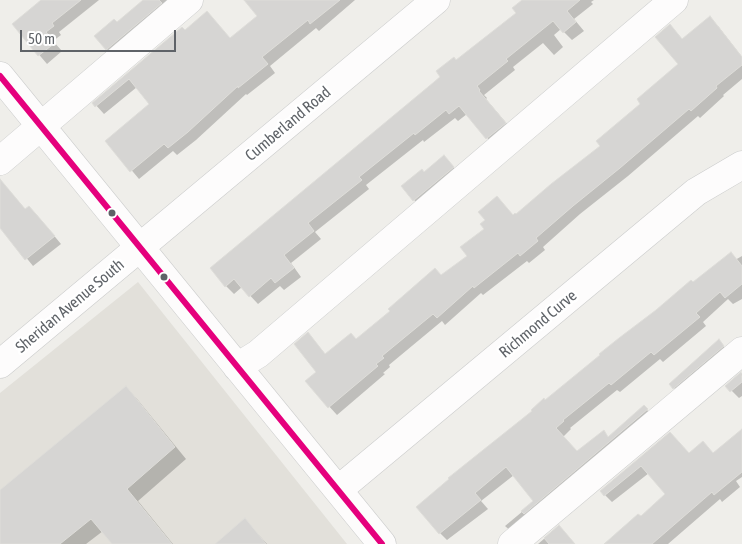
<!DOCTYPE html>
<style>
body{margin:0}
#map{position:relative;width:742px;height:544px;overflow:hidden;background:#efeeea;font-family:"Asap Condensed",sans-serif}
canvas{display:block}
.scale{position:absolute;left:20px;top:30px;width:156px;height:22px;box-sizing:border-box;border:2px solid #5f6368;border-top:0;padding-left:6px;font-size:15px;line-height:18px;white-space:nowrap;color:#5f6368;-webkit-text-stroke:4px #fff;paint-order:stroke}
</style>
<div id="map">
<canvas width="742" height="544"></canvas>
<div class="scale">50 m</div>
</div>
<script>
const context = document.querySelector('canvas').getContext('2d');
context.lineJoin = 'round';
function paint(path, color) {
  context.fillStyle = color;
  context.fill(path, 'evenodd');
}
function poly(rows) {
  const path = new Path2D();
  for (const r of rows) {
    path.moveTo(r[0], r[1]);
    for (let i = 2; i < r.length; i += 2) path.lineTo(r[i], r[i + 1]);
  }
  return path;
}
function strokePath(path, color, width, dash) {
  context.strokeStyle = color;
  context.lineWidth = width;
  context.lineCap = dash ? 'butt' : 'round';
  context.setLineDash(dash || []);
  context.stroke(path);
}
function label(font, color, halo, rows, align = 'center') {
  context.font = font + ' "Asap Condensed",sans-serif';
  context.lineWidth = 5;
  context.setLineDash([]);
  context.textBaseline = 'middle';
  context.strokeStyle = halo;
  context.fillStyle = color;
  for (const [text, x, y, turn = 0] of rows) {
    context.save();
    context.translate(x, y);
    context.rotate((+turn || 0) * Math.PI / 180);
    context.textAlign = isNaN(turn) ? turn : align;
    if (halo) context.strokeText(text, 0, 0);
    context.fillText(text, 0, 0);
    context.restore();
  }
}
const education = poly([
 [138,282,347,544,0,544,0,393]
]);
const shadow = poly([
 [42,0,99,0,59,32,61,35,53,41,62,51,47,64,13,24],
 [145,0,179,0,115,58,95,36,117,23],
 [245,0,355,0,319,31,316,28,270,66,275,73,247,95,246,94,196,140,177,155,173,151,139,179,107,141,151,104,137,87,104,114,94,103,185,32,230,39,258,16],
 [524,0,594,0,591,2,593,4,574,19,584,31,572,40,561,29,554,35,563,47,554,55,543,43,513,67,515,70,484,95,487,98,486,99,513,131,495,147,467,114,458,121,455,118,424,142,423,140,366,185,369,189,315,232,321,239,291,263,301,277,284,290,280,286,258,304,242,287,234,294,226,286,456,61,518,13],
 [670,25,683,40,718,26,742,57,742,79,723,95,724,96,700,118,698,116,628,176,580,214,543,247,545,250,529,263,527,261,483,295,481,293,445,325,442,321,389,365,390,367,383,373,385,374,337,415,306,381,317,372,308,333,326,355,357,340,469,256,486,229,486,220,497,198,514,216,516,216,602,146,679,64],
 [444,157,461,175,422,209,402,186,424,173],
 [0,183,8,189,26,210,36,214,61,244,33,266,3,229,0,217],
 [742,256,742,299,733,304,728,299,703,322,706,326,663,362,660,359,620,392,617,390,570,428,571,429,563,437,578,453,603,432,609,438,644,407,655,418,515,535,505,526,535,501,514,475,481,501,488,509,447,540,440,533,545,401,693,284],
 [719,341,729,352,680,394,674,388],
 [742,373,742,396,739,398,727,386],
 [126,387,137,399,186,459,138,501,173,544,114,544,103,531,86,544,0,544,0,492],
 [742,431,742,477,736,481,740,487,722,502,720,499,668,544,606,544,641,518,667,494,649,473,612,502,605,495,670,433,689,454,714,454],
 [245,520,267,544,217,544],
 [559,526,575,544,538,544]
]);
const building = poly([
 [41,0,81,0,52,23,54,26,46,32,55,43,38,56,12,24,41,0],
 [143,0,159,0,162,3,106,50,94,36,114,19,117,22,143,0],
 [244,0,340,0,310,24,308,20,262,57,268,64,238,88,238,86,188,132,168,148,164,144,130,172,105,141,149,104,129,79,95,107,92,103,182,27,185,30,207,11,230,38,257,16,244,0],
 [522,0,580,0,567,11,576,22,563,33,553,21,506,59,508,61,477,86,480,90,479,91,506,123,486,139,459,106,449,114,446,110,415,135,414,133,359,177,362,180,308,223,314,231,284,255,294,268,275,283,271,278,249,297,234,279,225,287,210,268,440,77,436,71,454,57,456,60,516,13,512,8,522,0],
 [710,16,742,57,742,65,716,86,717,88,691,111,689,109,620,168,573,206,536,238,538,241,520,256,518,253,474,288,473,286,437,318,433,314,382,356,384,358,376,364,378,366,328,408,305,381,316,372,294,344,308,332,325,354,351,333,356,339,390,311,388,309,435,268,441,275,467,256,460,247,484,229,480,224,485,220,478,212,497,196,513,215,515,213,516,214,551,184,600,146,596,141,640,104,637,99,678,64,655,37,670,24,682,39,710,16],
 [444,155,454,167,413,201,401,186,422,169,424,172,444,155],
 [0,179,25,209,29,206,55,236,25,260,0,228,0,179],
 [731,252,742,266,742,284,725,298,720,292,696,313,700,317,654,355,651,352,611,385,609,383,563,420,564,421,556,428,577,451,604,430,608,437,644,405,648,409,524,514,521,511,533,501,506,467,475,493,481,500,439,534,416,507,449,479,448,478,532,411,531,410,544,398,545,400,600,355,599,354,619,338,656,310,691,280,693,282,731,252],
 [719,339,724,346,673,389,669,384,719,339],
 [741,372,742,382,730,392,725,386,741,372],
 [126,386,175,447,127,489,172,544,112,544,91,519,60,544,0,544,0,490,126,386],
 [742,429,742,472,714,495,712,492,652,544,604,544,638,514,641,516,665,494,641,466,604,496,600,491,670,432,689,453,703,441,713,453,742,429],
 [245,518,266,544,215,544,245,518],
 [559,525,575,544,549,544,544,538,559,525]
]);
const minor = poly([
 [0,76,382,544],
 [0,161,189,0],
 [0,364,436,0],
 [237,367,258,354,674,0],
 [338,490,696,192,742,165],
 [512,544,742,351]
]);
const bus1 = poly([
 [0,76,382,544]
]);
const markers = [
 [112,213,4.5,"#5f6368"],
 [164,277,4.5,"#5f6368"]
];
const streetNames = [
 ["Cumberland Road",288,124,-40],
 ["Sheridan Avenue South",70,306,-40],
 ["Richmond Curve",538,324,-40]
];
paint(education, '#e2e0da');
paint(shadow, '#0003');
paint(building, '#d6d5d3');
strokePath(building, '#deddd9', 1);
strokePath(minor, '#cbcccc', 29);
strokePath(minor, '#fdfcfc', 28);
strokePath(bus1, '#e5007d', 6);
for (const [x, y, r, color] of markers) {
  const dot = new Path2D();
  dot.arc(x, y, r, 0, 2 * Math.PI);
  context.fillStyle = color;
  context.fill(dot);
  strokePath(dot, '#fff', 2);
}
label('16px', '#5f6368', '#fff', streetNames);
</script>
